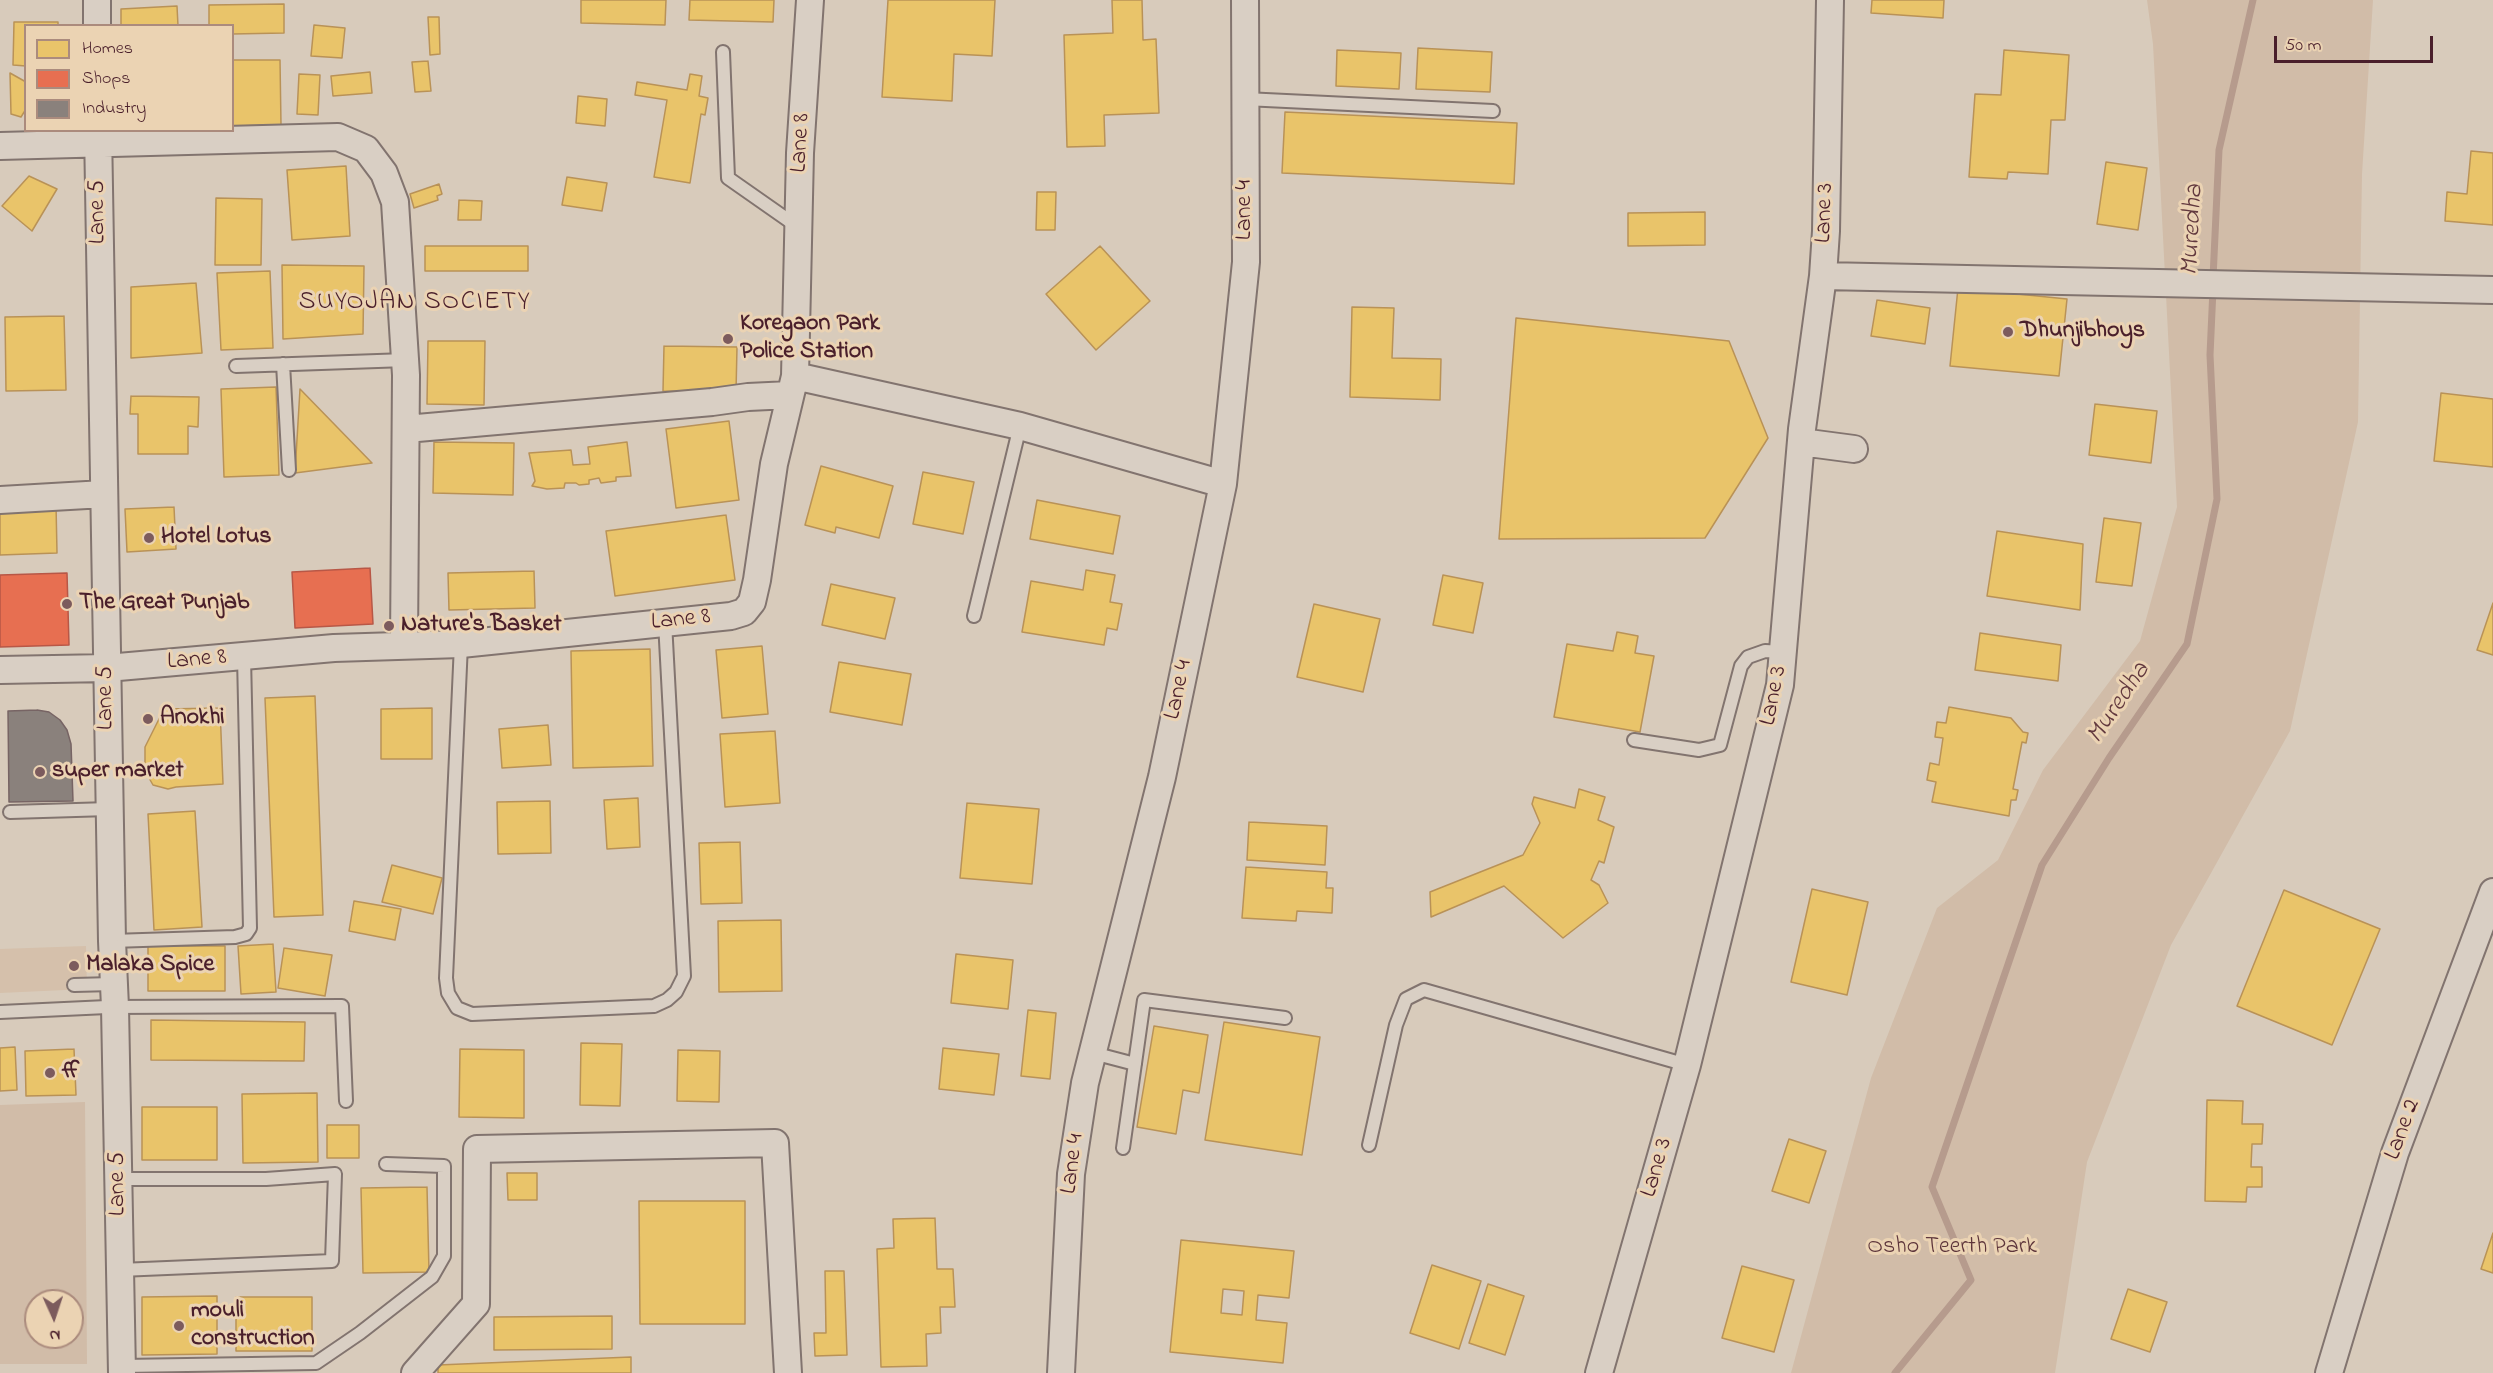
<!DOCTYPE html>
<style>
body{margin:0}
#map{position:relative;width:2493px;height:1373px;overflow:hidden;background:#d8cbbb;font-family:"Indie Flower",sans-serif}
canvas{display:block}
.legend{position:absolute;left:24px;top:24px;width:210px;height:108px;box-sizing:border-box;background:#ebd3b3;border:2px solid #ab8b7d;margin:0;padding:8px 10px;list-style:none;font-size:18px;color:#4a1f2b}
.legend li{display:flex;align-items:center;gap:12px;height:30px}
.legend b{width:30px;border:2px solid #ab8b7d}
.north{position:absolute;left:24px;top:1289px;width:60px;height:60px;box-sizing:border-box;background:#ebd3b3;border:2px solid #ab8b7d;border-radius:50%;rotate:177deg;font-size:16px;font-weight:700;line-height:24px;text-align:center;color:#4a1f2b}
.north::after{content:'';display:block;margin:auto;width:21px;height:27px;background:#7c5b5d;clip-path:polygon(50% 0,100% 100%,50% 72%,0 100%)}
.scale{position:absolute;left:2274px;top:36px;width:159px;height:27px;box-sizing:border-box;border:3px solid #4a1f2b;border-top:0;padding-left:8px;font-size:18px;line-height:21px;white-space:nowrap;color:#4a1f2b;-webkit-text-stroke:4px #ebd3b3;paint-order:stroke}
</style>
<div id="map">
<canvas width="2493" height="1373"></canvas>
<ul class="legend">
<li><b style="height:16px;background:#e9c46a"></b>Homes</li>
<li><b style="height:16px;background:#e76f51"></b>Shops</li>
<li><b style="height:16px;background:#8a817c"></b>Industry</li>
</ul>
<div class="north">N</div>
<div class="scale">50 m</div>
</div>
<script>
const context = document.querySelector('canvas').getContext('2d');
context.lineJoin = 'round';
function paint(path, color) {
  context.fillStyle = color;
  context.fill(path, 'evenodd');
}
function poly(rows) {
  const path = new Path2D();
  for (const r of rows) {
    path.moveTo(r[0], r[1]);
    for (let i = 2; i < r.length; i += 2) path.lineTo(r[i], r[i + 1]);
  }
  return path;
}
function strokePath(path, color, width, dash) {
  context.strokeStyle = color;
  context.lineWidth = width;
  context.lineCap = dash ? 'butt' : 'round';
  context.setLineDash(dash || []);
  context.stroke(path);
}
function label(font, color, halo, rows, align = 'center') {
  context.font = font + ' "Indie Flower",sans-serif';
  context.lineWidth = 6;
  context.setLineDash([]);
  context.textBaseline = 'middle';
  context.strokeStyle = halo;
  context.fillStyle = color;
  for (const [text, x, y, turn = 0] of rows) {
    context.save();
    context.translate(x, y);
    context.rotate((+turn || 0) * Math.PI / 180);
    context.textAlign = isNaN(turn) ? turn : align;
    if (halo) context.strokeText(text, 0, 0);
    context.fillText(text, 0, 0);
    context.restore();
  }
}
const built = poly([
 [86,946,87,989,0,993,0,949]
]);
const green = poly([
 [2147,0,2373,0,2362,174,2358,422,2290,731,2171,945,2087,1162,2055,1373,1791,1373,1871,1078,1937,908,1998,860,2043,770,2140,641,2177,507,2153,44],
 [85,1102,87,1364,0,1364,0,1105],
 [36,1301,72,1301,72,1337,36,1337]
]);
const homes = poly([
 [581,0,666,0,665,25,581,23,581,0],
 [690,0,774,0,773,22,689,20,690,0],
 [888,0,995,0,992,56,954,54,952,101,882,97,888,0],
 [1112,0,1142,0,1143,40,1156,39,1159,113,1104,115,1105,146,1067,147,1064,35,1113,33,1112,0],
 [1872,0,1944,0,1943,18,1871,13,1872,0],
 [284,4,284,33,232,34,232,26,209,26,209,5,284,4],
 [177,6,178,26,121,26,121,9,177,6],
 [428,17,439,17,440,54,430,55,428,17],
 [14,22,58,22,58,26,26,26,26,66,13,65,14,22],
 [314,25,345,28,342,58,311,56,314,25],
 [1418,48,1492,52,1490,92,1416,89,1418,48],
 [1337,50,1401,53,1399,89,1336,86,1337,50],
 [2004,50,2069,55,2065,120,2051,120,2048,174,2008,172,2007,179,1969,177,1975,94,2001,95,2004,50],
 [232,60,280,60,281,125,232,126,232,60],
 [428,61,431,91,415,92,412,62,428,61],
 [370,72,372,93,333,96,331,76,370,72],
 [10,73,26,82,26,109,21,117,11,114,10,73],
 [299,74,320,75,318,115,297,114,299,74],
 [690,74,702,76,699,96,708,98,705,115,701,114,690,183,654,177,667,100,635,95,637,82,687,90,690,74],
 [578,96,607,99,605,126,576,123,578,96],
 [1285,112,1517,123,1514,184,1282,173,1285,112],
 [2471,151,2493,153,2493,225,2445,221,2447,192,2467,194,2471,151],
 [2106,162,2147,168,2138,230,2097,224,2106,162],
 [346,166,350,236,292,240,287,170,346,166],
 [29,176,57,189,32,231,2,206,29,176],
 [567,177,607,183,602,211,562,205,567,177],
 [439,184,442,194,437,196,438,200,414,208,410,194,439,184],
 [1037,192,1056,192,1055,230,1036,230,1037,192],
 [216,198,262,199,261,265,215,265,216,198],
 [459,200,482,201,481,220,458,220,459,200],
 [1705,212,1705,245,1628,246,1628,213,1705,212],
 [425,246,528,246,528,271,425,271,425,246],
 [1100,246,1150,301,1096,350,1046,294,1100,246],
 [282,265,364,266,363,334,283,339,282,265],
 [270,271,273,348,221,350,217,273,270,271],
 [196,283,202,353,131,358,131,287,196,283],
 [1958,288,2067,299,2059,376,1950,366,1958,288],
 [1877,300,1930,308,1925,344,1871,336,1877,300],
 [1352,307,1394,308,1392,358,1441,359,1440,400,1350,397,1352,307],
 [64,316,66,390,6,391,5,317,64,316],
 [1516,318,1729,341,1768,438,1705,538,1499,539,1516,318],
 [428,341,485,341,484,405,427,404,428,341],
 [664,346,737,347,736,392,663,391,664,346],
 [276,387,279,475,224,477,221,389,276,387],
 [300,389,372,463,295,473,300,389],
 [2441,393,2493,399,2493,467,2434,461,2441,393],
 [131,396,199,397,198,427,188,426,188,454,138,454,138,414,130,414,131,396],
 [2095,404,2157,411,2151,463,2089,455,2095,404],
 [729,421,739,500,676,508,666,429,729,421],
 [434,442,514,443,513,495,433,493,434,442],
 [627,442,631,476,616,477,616,481,601,483,599,478,589,480,589,484,579,485,576,483,565,483,564,488,547,489,532,486,535,481,529,453,571,450,573,465,590,464,588,447,627,442],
 [821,466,893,486,879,538,836,527,835,533,805,525,821,466],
 [923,472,974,482,963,534,913,524,923,472],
 [1037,500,1120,516,1113,554,1030,539,1037,500],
 [56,504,57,553,0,555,0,505,56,504],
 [174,507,176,549,127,552,125,509,174,507],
 [726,515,735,580,615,596,606,531,726,515],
 [2104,518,2141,523,2132,586,2096,582,2104,518],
 [1997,531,2083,544,2080,610,1987,596,1997,531],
 [1086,570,1115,575,1110,602,1122,604,1117,630,1107,628,1104,645,1022,632,1031,581,1083,590,1086,570],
 [534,571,535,608,449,610,448,573,534,571],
 [1443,575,1483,583,1473,633,1433,625,1443,575],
 [831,584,895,598,885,639,822,625,831,584],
 [2493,603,2493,655,2477,650,2493,603],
 [1314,604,1380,619,1363,692,1297,677,1314,604],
 [1617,632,1638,636,1635,653,1654,656,1640,732,1554,717,1567,644,1613,651,1617,632],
 [1980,633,2061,645,2058,681,1975,670,1980,633],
 [762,646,768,714,722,718,716,650,762,646],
 [650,649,653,766,573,768,571,651,650,649],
 [839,662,911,674,902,725,830,712,839,662],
 [315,696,323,915,274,917,265,698,315,696],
 [1949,707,2011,718,2023,732,2028,733,2026,743,2022,742,2013,789,2018,790,2016,800,2011,800,2009,816,1932,802,1936,782,1927,780,1930,763,1939,765,1943,738,1935,737,1937,722,1946,723,1949,707],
 [220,708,223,784,176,787,168,789,153,785,145,771,145,747,164,709,220,708],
 [432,708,432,759,381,759,381,709,432,708],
 [548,725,551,765,502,768,499,729,548,725],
 [775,731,780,803,725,807,720,734,775,731],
 [1579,789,1605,797,1598,820,1614,827,1604,863,1599,861,1591,880,1599,885,1608,903,1563,938,1504,886,1431,917,1430,892,1523,855,1540,823,1532,804,1534,797,1575,808,1579,789],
 [638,798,640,847,607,849,604,800,638,798],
 [550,801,551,853,498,854,497,802,550,801],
 [967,803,1039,809,1032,884,960,878,967,803],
 [195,811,202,927,154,930,148,814,195,811],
 [1249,822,1327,826,1325,865,1247,860,1249,822],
 [740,842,742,903,701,904,699,843,740,842],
 [392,865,442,878,433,914,382,902,392,865],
 [1246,867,1327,872,1326,888,1333,888,1332,913,1297,911,1296,921,1242,918,1246,867],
 [1812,889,1868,902,1847,995,1791,982,1812,889],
 [2284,890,2380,929,2332,1045,2237,1006,2284,890],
 [354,901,401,909,395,940,349,931,354,901],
 [781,920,782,991,719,992,718,921,781,920],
 [273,944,276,992,241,994,238,946,273,944],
 [148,946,225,946,225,991,148,991,148,946],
 [284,948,332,955,325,996,278,988,284,948],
 [956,954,1013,960,1008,1009,951,1003,956,954],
 [1028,1010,1056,1013,1050,1079,1021,1076,1028,1010],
 [151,1020,305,1022,304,1061,151,1060,151,1020],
 [1224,1022,1320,1037,1302,1155,1205,1140,1224,1022],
 [1154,1026,1208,1035,1199,1093,1183,1090,1176,1134,1137,1127,1154,1026],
 [581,1043,622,1044,620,1106,580,1105,581,1043],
 [15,1047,17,1090,0,1091,0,1048,15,1047],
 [943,1048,999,1054,994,1095,939,1089,943,1048],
 [74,1049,76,1095,26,1096,25,1051,74,1049],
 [460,1049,524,1050,524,1118,459,1117,460,1049],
 [678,1050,720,1051,719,1102,677,1101,678,1050],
 [317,1093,318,1162,243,1163,242,1094,317,1093],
 [2207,1100,2243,1101,2242,1124,2263,1124,2262,1144,2252,1144,2251,1167,2262,1167,2262,1187,2247,1187,2246,1202,2205,1201,2207,1100],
 [142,1107,217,1107,217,1160,142,1160,142,1107],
 [327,1125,359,1125,359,1158,327,1158,327,1125],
 [1789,1139,1826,1151,1809,1203,1772,1191,1789,1139],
 [507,1173,537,1173,537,1200,508,1200,507,1173],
 [427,1187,429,1272,363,1273,361,1188,427,1187],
 [639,1201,745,1201,745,1324,640,1324,639,1201],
 [935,1218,937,1269,953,1269,955,1307,940,1307,941,1333,926,1334,927,1366,881,1367,877,1249,894,1248,893,1219,935,1218],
 [2493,1233,2493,1273,2481,1269,2493,1233],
 [1181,1240,1294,1251,1289,1298,1258,1295,1256,1320,1287,1323,1283,1363,1170,1352,1181,1240],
 [1223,1289,1244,1291,1242,1315,1221,1313,1223,1289],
 [1432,1265,1481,1281,1459,1349,1410,1333,1432,1265],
 [1742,1266,1794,1280,1774,1352,1722,1338,1742,1266],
 [825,1271,844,1271,847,1355,815,1356,814,1333,826,1333,825,1271],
 [1488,1284,1524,1296,1505,1355,1469,1343,1488,1284],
 [2128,1289,2167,1302,2150,1352,2111,1339,2128,1289],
 [217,1296,217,1354,142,1355,142,1297,217,1296],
 [236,1297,312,1297,312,1351,236,1351,236,1297],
 [612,1316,612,1349,494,1350,494,1317,612,1316],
 [631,1357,631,1373,438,1373,438,1365,631,1357]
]);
const shops = poly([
 [370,568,373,624,295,628,292,572,370,568],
 [67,573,69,645,0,647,0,575,67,573]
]);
const industry = poly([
 [37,710,49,712,60,720,67,730,71,744,73,801,9,802,8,711,37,710]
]);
const stream = poly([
 [2213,278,2219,150,2253,0],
 [1895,1373,1971,1280,1932,1187,2042,865,2109,758,2187,644,2217,499,2210,355,2213,289]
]);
const lane = poly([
 [723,52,728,178,798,227],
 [1245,99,1493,111],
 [283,364,289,470],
 [236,366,406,360],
 [974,616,1020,426],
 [461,644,446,978,448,993,457,1008,472,1014,654,1006,667,1000,676,992,684,976,665,622],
 [1634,740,1699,750,1720,745,1741,666,1748,657,1765,651,1783,652],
 [10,812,109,809],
 [112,941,235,937,246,934,250,928,244,657],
 [74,985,113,984],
 [0,1012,107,1007,342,1006,346,1101],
 [1093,1053,1135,1064],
 [1369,1145,1396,1025,1406,999,1424,990,1687,1065],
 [1123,1148,1144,1000,1285,1018],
 [119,1179,266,1179,335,1174,332,1261,120,1270],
 [122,1366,316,1363,360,1333,432,1277,444,1256,444,1166,386,1164]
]);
const street = poly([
 [97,0,97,26],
 [98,130,112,941,115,1007,122,1373],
 [0,146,338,137,366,149,384,173,395,202,406,375,404,644],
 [1823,276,2493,290],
 [795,376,1020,426,1223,484],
 [406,429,712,402,748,397,790,395],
 [1801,442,1854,449],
 [0,500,104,494],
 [0,670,107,668,334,648,461,644,731,616,744,612,752,602,757,580,774,464,795,376,800,153,810,0],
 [415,1373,476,1304,477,1149,775,1143,788,1373],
 [1061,1373,1071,1174,1085,1083,1162,777,1223,484,1246,262,1245,0],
 [1599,1373,1687,1065,1780,685,1802,429,1823,276,1826,231,1830,0],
 [2329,1373,2395,1153,2493,892]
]);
const markers = [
 [2008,332,6,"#7c5b5d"],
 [728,339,6,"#7c5b5d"],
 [149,538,6,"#7c5b5d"],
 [67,604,6,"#7c5b5d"],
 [389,626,6,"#7c5b5d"],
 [148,719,6,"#7c5b5d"],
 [40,772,6,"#7c5b5d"],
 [74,966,6,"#7c5b5d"],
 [50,1073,6,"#7c5b5d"],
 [179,1326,6,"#7c5b5d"]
];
const streetNames = [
 ["Lane 8",802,143,-87],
 ["Lane 4",1246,210,-90],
 ["Lane 5",99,212,-91],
 ["Lane 3",1826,213,-88],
 ["Lane 8",681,621,-6],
 ["Lane 8",197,661,-5],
 ["Lane 4",1180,690,-78],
 ["Lane 3",1775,696,-79],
 ["Lane 5",107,698,-91],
 ["Lane 2",2404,1130,-70],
 ["Lane 4",1074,1164,-83],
 ["Lane 3",1658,1168,-74],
 ["Lane 5",119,1184,-91]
];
const poiNames = [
 ["Koregaon Park",740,325],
 ["Police Station",740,353],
 ["Dhunjibhoys",2020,332],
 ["Hotel Lotus",161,538],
 ["The Great Punjab",79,604],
 ["Nature's Basket",401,626],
 ["Anokhi",160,719],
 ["super market",52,772],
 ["Malaka Spice",86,966],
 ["ff",62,1073],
 ["mouli",191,1312],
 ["construction",191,1340]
];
const parkNames = [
 ["Osho Teerth Park",1952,1248]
];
const waterNames = [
 ["Muredha",2194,230,-87],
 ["Muredha",2120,704,-56]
];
const neighbourhoodNames = [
 ["SUYOJAN SOCIETY",415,304]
];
paint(built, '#d5c0ab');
paint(green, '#d1bca8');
paint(homes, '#e9c46a');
strokePath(homes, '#b99257', 1.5);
paint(shops, '#e76f51');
strokePath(shops, '#b85746', 1.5);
paint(industry, '#8a817c');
strokePath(industry, '#776464', 1.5);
strokePath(stream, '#b69b8d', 7);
strokePath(lane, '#82746f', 16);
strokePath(street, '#82746f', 30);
strokePath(lane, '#d9cfc4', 12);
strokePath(street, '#d9cfc4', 26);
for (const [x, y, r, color] of markers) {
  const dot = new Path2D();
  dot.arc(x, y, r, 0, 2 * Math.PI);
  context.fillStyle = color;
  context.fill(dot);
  strokePath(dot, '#ebd3b3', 2);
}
label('24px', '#4a1f2b', '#ebd3b3', streetNames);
label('bold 24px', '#4a1f2b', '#ebd3b3', poiNames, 'left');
label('24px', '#5d353b', '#ebd3b3', parkNames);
label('italic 26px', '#62393e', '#ebd3b3', waterNames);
context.letterSpacing = '1.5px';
label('26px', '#4a1f2b', '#ebd3b3', neighbourhoodNames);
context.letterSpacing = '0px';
</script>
